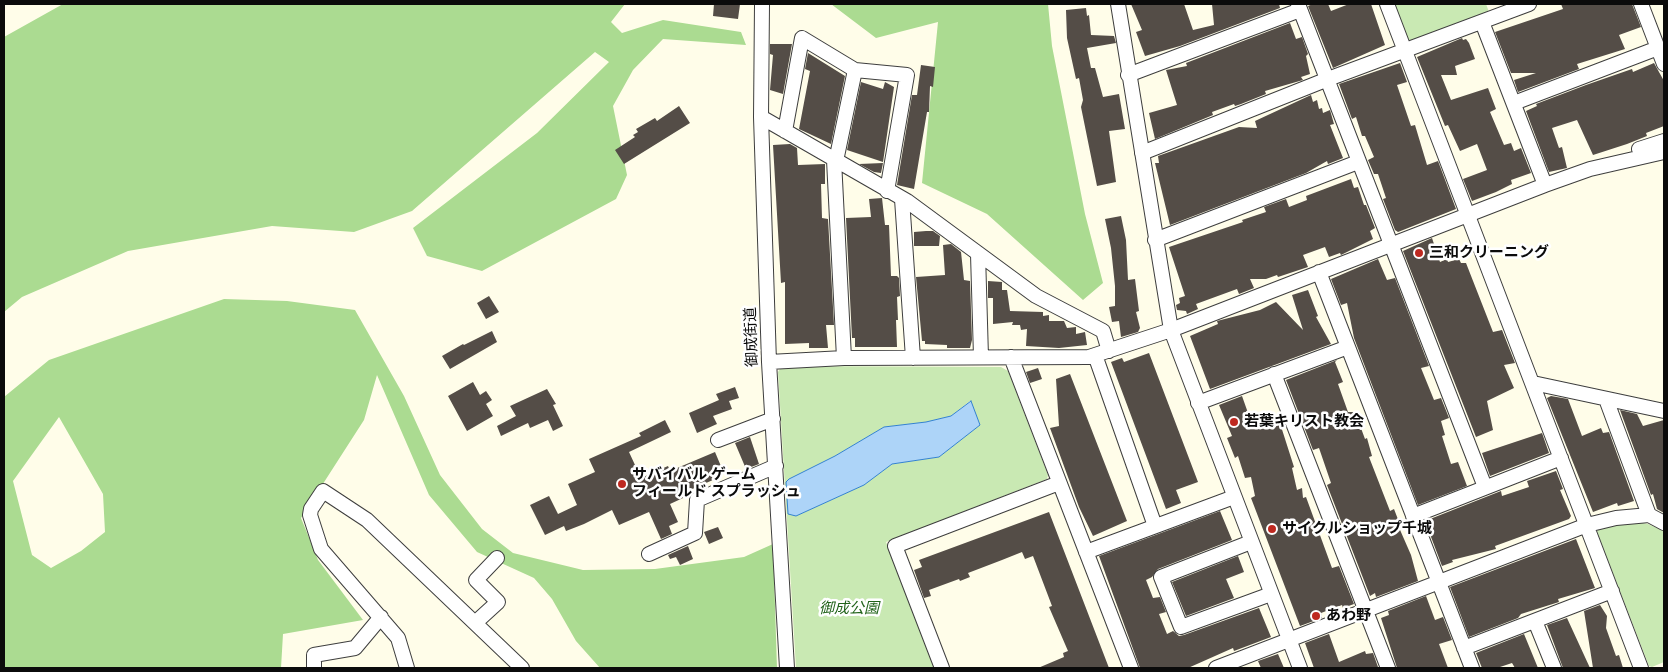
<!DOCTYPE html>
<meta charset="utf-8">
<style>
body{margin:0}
#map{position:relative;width:1668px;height:672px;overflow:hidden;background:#fffde9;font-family:"Times New Roman",serif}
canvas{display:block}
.frame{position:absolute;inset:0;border:5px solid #0b0b0b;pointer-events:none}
</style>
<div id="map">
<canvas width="1668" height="672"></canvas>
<div class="frame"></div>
</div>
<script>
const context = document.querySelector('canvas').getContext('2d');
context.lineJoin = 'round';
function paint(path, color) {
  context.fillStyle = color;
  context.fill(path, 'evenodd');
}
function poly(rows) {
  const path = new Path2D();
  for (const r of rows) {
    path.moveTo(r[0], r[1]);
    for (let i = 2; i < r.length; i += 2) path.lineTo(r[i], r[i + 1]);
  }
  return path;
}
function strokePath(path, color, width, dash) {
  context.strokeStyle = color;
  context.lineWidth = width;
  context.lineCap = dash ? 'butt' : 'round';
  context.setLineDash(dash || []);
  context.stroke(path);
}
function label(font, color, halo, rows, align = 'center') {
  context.font = font + ' "Times New Roman","Noto Sans JP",serif';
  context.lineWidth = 5;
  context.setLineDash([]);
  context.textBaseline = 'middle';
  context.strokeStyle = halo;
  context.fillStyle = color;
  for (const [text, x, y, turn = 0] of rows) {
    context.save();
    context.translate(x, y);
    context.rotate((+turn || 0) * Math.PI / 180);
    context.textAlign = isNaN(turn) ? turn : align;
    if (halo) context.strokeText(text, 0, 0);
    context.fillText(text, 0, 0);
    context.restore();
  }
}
const green = poly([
 [1393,4,1486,4,1489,12,1410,41,1406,39],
 [782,366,1001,367,1008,371,1048,475,1047,479,886,542,934,668,796,668,778,372],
 [970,401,980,425,939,457,892,464,864,485,796,516,789,479,835,456,884,427,927,422,951,416],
 [1632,521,1648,524,1664,531,1664,662,1652,667,1649,666,1597,532,1599,527]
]);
const forest = poly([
 [63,4,625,4,611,22,622,33,663,20,741,32,746,45,663,39,633,70,613,106,627,175,616,199,482,271,427,256,413,228,537,133,609,62,595,52,412,211,354,232,272,226,128,251,22,297,4,312,4,37],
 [831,4,1048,4,1052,46,1085,214,1103,283,1083,300,987,214,922,183,938,22,876,38],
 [224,299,287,301,355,310,404,396,440,475,482,529,513,553,583,570,655,569,744,557,773,544,777,668,600,668,576,641,552,599,534,578,477,552,429,495,377,375,364,420,301,518,318,560,363,620,283,634,281,668,4,668,4,397,49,360],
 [59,417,103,494,105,532,81,551,51,568,32,555,13,481]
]);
const water = poly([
 [971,401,980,425,939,457,892,464,864,485,796,516,788,514,786,482,789,479,835,456,884,427,926,422,951,416,971,401]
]);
const building = poly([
 [714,4,740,4,738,19,713,16],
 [1131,4,1184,4,1193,30,1214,25,1212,4,1279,4,1280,8,1180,46,1145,56,1136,32,1142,30],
 [1313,4,1328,4,1331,11,1349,4,1371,4,1385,45,1333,68,1308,6],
 [1561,4,1632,4,1641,27,1619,35,1625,49,1577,64,1579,69,1518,92,1514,80,1536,73,1511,73,1495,32,1563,9],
 [1086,8,1087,16,1089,15,1091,35,1114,36,1116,43,1087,48,1091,68,1095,68,1103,97,1119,94,1125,129,1109,131,1116,182,1097,186,1081,107,1083,100,1079,78,1076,79,1067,38,1066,10],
 [1290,23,1296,39,1302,37,1308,54,1306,56,1310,74,1301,77,1303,80,1265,91,1266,94,1241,104,1235,106,1234,104,1212,112,1213,115,1155,139,1149,113,1177,105,1166,70,1187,66,1186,63],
 [1462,38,1463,40,1466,39,1469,43,1475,59,1455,66,1457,75,1441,75,1451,100,1488,88,1496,109,1490,112,1504,145,1511,143,1514,151,1521,148,1531,173,1511,180,1512,184,1496,192,1472,201,1463,179,1487,170,1477,144,1460,151,1448,125,1445,126,1417,57],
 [770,44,792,44,783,94,770,90,773,55,770,54],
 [808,53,845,76,831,144,799,129,810,71,805,69],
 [1400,63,1407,82,1397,85,1411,126,1415,125,1427,165,1438,161,1456,209,1398,232,1395,230,1383,199,1386,198,1378,174,1374,174,1368,160,1374,157,1365,136,1362,136,1356,117,1352,119,1339,84],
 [1654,63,1664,81,1664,126,1646,133,1647,136,1627,144,1593,155,1577,120,1552,128,1559,148,1562,147,1567,168,1549,172,1526,111,1537,106,1536,104,1586,85,1632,69,1633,72],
 [921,65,935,67,933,87,930,86,929,112,927,112,914,189,897,185,912,95,917,95],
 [861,82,883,89,885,82,894,87,883,162,847,150],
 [1311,95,1313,102,1317,100,1319,109,1322,108,1323,113,1330,110,1334,124,1330,125,1343,158,1328,164,1327,161,1306,173,1170,225,1155,163,1159,163,1158,156,1239,127,1257,128,1255,121],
 [679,106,690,123,624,164,615,150,635,137,633,135,638,132,636,129,655,118,657,121],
 [790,144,797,148,798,165,825,164,825,184,821,184,822,218,828,219,834,325,826,325,828,348,809,348,809,343,785,344,785,282,781,283,773,145],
 [883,163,881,173,874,172,859,164],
 [1351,179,1354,188,1358,187,1364,205,1366,205,1375,228,1370,231,1373,239,1341,255,1340,253,1329,257,1325,247,1303,255,1308,267,1278,277,1277,275,1266,279,1250,279,1254,288,1239,294,1237,289,1196,304,1198,309,1187,314,1186,311,1177,310,1176,305,1180,303,1179,298,1185,296,1169,247,1243,222,1242,220,1266,212,1264,207,1286,199,1289,207,1307,200,1306,196],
 [882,198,885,225,889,225,891,276,897,276,899,278,900,296,897,297,898,320,896,320,897,347,855,347,855,338,852,338,846,218,871,217,869,199],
 [1121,216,1126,240,1128,280,1135,279,1139,311,1136,312,1140,328,1138,332,1121,337,1119,321,1112,322,1109,307,1115,306,1115,286,1111,248,1105,219],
 [926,231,933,231,940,236,939,246,914,246,914,232],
 [1432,238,1440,262,1447,259,1448,262,1459,259,1461,263,1466,263,1493,332,1502,330,1515,363,1504,365,1514,388,1487,401,1493,430,1476,437,1403,251],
 [951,244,961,252,964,280,970,281,972,340,970,348,947,348,947,345,925,344,925,341,922,341,916,277,945,275,943,245],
 [1378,259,1387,280,1395,278,1429,366,1421,368,1434,400,1441,398,1449,418,1441,421,1445,435,1442,436,1451,464,1458,462,1467,486,1418,505,1354,338,1347,303,1341,305,1331,279],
 [988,281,1002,282,1002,290,1007,290,1010,311,1043,312,1043,316,1049,315,1049,321,1064,321,1067,328,1076,327,1076,334,1085,332,1087,345,1059,348,1026,346,1027,329,1021,330,1020,325,1012,325,1013,322,993,324,993,298,988,298],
 [1308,290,1318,316,1316,317,1331,344,1210,389,1190,336,1218,324,1217,321,1260,310,1276,302,1303,330,1292,295],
 [489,296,499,312,486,319,477,303],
 [492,331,497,342,450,369,442,356,463,344,464,345],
 [1149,353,1198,482,1176,490,1181,503,1166,509,1111,362,1122,358,1124,362],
 [1337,360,1335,362,1343,382,1338,384,1348,412,1355,412,1365,439,1367,438,1372,456,1369,457,1390,511,1394,509,1399,522,1397,523,1411,555,1418,581,1376,597,1375,593,1370,596,1327,485,1331,483,1319,448,1313,450,1286,380],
 [1038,368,1042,379,1030,383,1026,372],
 [1070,374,1127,521,1093,536,1079,507,1050,428,1059,426,1056,379],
 [473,382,480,395,486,391,492,400,486,404,493,416,467,431,448,396],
 [735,387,739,398,729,401,732,409,713,416,717,424,697,433,689,413,719,400,716,394],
 [547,389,556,404,553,405,563,426,553,431,548,420,530,428,528,423,501,436,497,426,516,416,510,406],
 [1242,396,1253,427,1278,417,1294,467,1292,468,1297,490,1302,488,1303,498,1306,497,1332,568,1339,566,1354,604,1343,608,1342,605,1321,613,1322,618,1300,626,1251,498,1255,496,1251,477,1245,478,1238,456,1235,458,1227,438,1232,436,1219,405],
 [1551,396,1568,399,1582,436,1601,428,1603,433,1609,432,1634,501,1618,506,1617,503,1593,512,1547,398],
 [1620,410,1637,414,1643,426,1664,420,1664,513,1657,509,1653,494,1651,495],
 [665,420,671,432,629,452,641,478,668,466,670,471,715,452,723,471,720,472,722,476,681,494,683,498,670,504,678,522,669,526,672,534,661,539,649,512,619,525,612,510,584,524,566,531,564,526,545,535,530,505,549,496,558,514,577,505,568,484,595,472,589,459,641,436,639,433],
 [1542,433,1549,453,1490,476,1482,453],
 [750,437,759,464,746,469,735,443],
 [1556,471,1563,489,1560,490,1571,516,1569,519,1495,546,1496,549,1452,560,1453,562,1442,566,1425,521,1501,491,1502,496,1529,487,1527,481],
 [1220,511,1232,540,1158,569,1152,577,1146,580,1153,598,1160,597,1166,612,1159,614,1167,634,1173,631,1179,636,1184,635,1259,608,1271,637,1234,651,1233,648,1188,668,1140,668,1099,556],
 [1049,512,1109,668,1038,668,1064,657,1063,653,1068,651,1049,607,1052,606,1033,556,1025,559,1022,552,1002,560,968,573,970,577,960,581,959,579,929,590,931,596,924,598,914,570,922,567,919,560],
 [718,527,723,538,709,544,704,532],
 [1576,539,1595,588,1558,599,1559,602,1521,614,1518,618,1469,637,1450,587],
 [688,546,693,559,680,565,676,557,670,559,668,555],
 [1238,556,1244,572,1226,579,1234,598,1186,616,1172,582],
 [1426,596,1435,620,1443,617,1452,640,1439,644,1448,668,1397,668,1381,618,1389,615,1388,611],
 [1600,605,1607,616,1606,628,1616,656,1619,655,1623,668,1593,668,1584,611],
 [1567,618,1590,668,1563,668,1547,625],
 [1329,634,1339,662,1365,651,1366,654,1373,653,1378,667,1314,668,1305,643],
 [1524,634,1538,668,1515,668,1512,663,1497,668,1482,668,1476,653],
 [1278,654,1284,668,1261,668,1258,661]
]);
const minor = poly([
 [762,4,761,117,769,362,787,668],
 [1118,4,1171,330,1300,668],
 [1298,4,1485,487],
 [1387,4,1641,668],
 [1641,4,1664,64],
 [1482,22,1545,185],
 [1128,75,1300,10],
 [1514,103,1658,48],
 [761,117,907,201,1036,296,1103,331,1109,351],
 [785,131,802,38,855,70,907,75,887,191],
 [1639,149,1664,141],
 [1142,153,1328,79,1529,4],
 [834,160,844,358],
 [836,161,855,70],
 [902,199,913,358],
 [1155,240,1358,162],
 [978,254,981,357],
 [1319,272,1472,668],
 [1095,355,1155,526],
 [1011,357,1131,668],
 [769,362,844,358,1089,357,1171,330,1545,185,1590,169,1664,152],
 [1274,374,1388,668],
 [1533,383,1664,411],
 [1606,399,1649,515],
 [1198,403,1348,347],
 [718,440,773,419],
 [1413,516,1561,458],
 [1251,542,1161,577,1181,627,1271,594],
 [1086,552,1234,497],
 [649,554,695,533,697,500,776,466],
 [1535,621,1554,668],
 [475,623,498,602,476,580,497,558],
 [1464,648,1612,591],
 [314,668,314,655,355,648,381,617],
 [407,668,398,638,321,549,310,515,311,509,323,491,367,520,522,668],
 [942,668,895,546,1059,483],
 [1216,668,1587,525,1616,518,1649,515,1664,523]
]);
const markers = [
 [1419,253,5,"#be2920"],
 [1234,422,5,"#be2920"],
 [622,484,5,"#be2920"],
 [1272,529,5,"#be2920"],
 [1316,616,5,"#be2920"]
];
const poiNames = [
 ["三和クリーニング",1429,253],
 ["若葉キリスト教会",1244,422],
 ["サバイバル ゲーム",632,475],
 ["フィールド スプラッシュ",632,492],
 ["サイクルショップ千城",1282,529],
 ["あわ野",1326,616]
];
const streetNames = [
 ["御成街道",752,337,-92]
];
const parkNames = [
 ["御成公園",849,609]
];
paint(green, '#c9e9b3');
paint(forest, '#abdb91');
paint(water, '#add4f8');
strokePath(water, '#3281d0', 1);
paint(building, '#544d47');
strokePath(minor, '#3e3e3e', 16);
strokePath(minor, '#fff', 14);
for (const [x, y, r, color] of markers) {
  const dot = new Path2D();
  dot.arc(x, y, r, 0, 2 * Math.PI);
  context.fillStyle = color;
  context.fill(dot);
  strokePath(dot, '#fff', 2);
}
label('bold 15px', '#0b0b0b', '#fff', poiNames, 'left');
label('15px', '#0b0b0b', '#fff', streetNames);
label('italic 15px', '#22631b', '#fff', parkNames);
</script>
